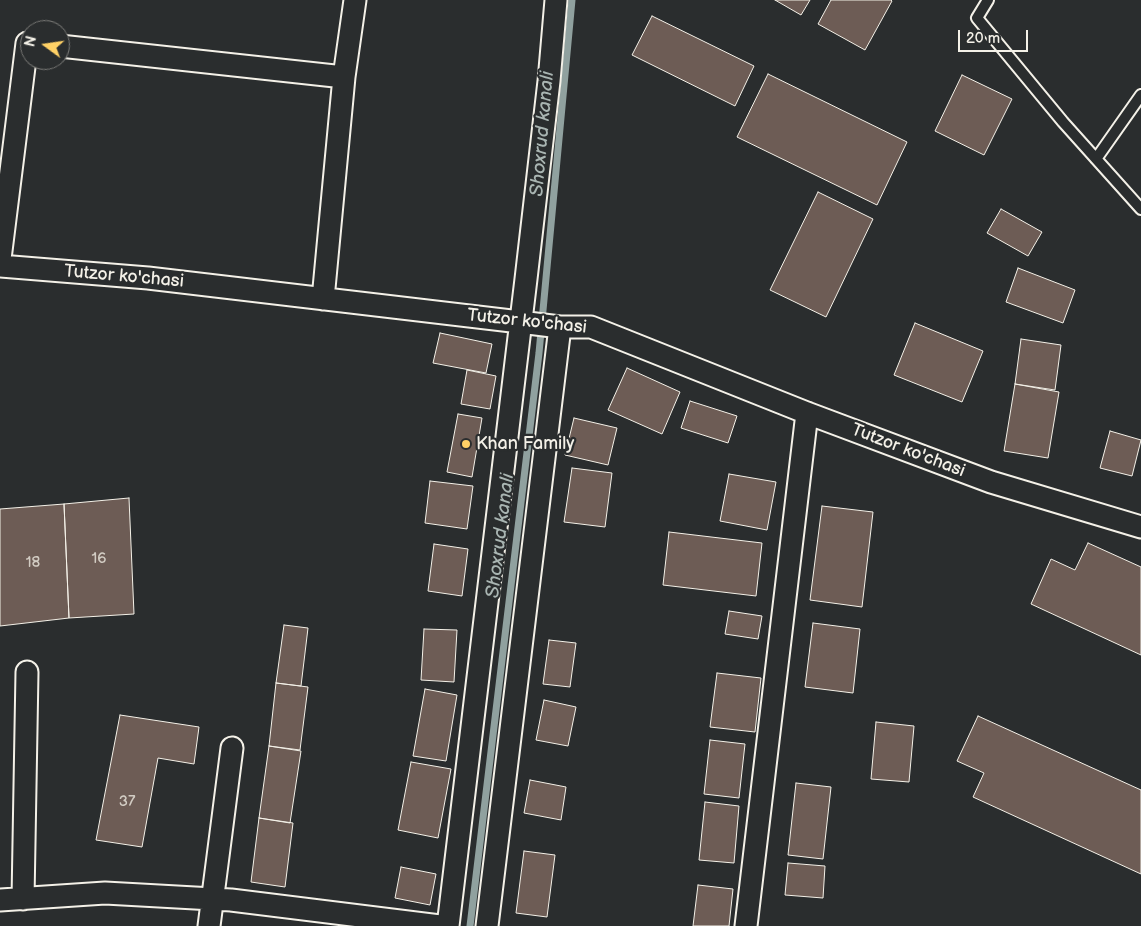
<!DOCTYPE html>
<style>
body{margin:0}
#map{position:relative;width:1141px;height:926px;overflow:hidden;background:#2a2d2e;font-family:"Balsamiq Sans",sans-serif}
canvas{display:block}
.north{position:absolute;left:20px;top:20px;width:50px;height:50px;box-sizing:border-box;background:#2a2d2e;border:1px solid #7b7b78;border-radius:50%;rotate:284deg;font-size:14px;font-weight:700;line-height:20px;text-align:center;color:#f4f1e8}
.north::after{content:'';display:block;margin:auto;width:18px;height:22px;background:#ffd166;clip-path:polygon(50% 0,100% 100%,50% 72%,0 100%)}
.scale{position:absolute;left:958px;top:30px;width:70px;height:22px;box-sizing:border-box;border:2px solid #f4f1e8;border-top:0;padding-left:6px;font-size:15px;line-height:18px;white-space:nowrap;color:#f4f1e8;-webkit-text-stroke:4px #2a2d2e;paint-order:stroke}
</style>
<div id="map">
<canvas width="1141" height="926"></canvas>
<div class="north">N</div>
<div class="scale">20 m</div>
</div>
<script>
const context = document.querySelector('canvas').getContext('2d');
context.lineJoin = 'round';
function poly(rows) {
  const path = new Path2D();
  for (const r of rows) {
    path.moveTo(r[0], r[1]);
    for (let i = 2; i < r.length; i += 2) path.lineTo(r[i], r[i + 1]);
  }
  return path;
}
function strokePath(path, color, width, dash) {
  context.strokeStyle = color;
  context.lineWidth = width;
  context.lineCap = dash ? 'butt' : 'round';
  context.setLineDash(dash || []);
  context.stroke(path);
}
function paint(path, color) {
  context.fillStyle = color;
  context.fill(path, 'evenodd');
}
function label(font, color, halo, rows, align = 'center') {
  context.font = font + ' "Balsamiq Sans",sans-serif';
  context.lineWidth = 4.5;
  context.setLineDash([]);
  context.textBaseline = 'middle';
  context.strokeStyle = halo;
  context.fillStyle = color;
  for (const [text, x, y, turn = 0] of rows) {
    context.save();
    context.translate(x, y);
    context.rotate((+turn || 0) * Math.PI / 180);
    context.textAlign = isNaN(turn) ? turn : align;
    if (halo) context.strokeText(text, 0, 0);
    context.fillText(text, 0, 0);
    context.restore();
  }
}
const stream = poly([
 [470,926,539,353,572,0]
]);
const building = poly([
 [775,0,810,0,801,15,775,0],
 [831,0,891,0,892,1,865,50,818,24,831,0],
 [652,16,754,66,735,106,632,55,652,16],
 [768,74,907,142,877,205,737,137,768,74],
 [962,75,1012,99,984,155,935,131,962,75],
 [818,192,873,219,826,317,770,290,818,192],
 [1001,209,1042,232,1028,256,987,233,1001,209],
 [1018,268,1075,290,1063,323,1006,302,1018,268],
 [915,323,983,351,962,402,894,375,915,323],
 [440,333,492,344,486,373,433,363,440,333],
 [1021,339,1061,345,1055,390,1015,384,1021,339],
 [627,368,680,392,662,434,608,410,627,368],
 [467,370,496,376,490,409,461,404,467,370],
 [1015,384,1059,392,1048,458,1004,451,1015,384],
 [690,401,737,416,728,443,681,428,690,401],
 [458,414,482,418,472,477,447,472,458,414],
 [574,418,617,428,608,465,565,455,574,418],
 [1110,431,1141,440,1132,476,1100,468,1110,431],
 [572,468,612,473,605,527,564,522,572,468],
 [729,474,776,482,767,530,720,521,729,474],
 [430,481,473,486,467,529,425,523,430,481],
 [129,498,134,614,69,618,64,504,129,498],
 [64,504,69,618,0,626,0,509,64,504],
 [822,506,873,512,862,607,810,600,822,506],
 [669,532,762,543,756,596,663,585,669,532],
 [1088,543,1141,567,1141,655,1031,604,1051,559,1075,570,1088,543],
 [434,544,468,549,462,596,428,591,434,544],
 [729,611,762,616,758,639,725,634,729,611],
 [813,623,860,629,853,693,805,687,813,623],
 [284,625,308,628,301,686,276,683,284,625],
 [424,629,457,630,454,682,421,680,424,629],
 [549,640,576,643,570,687,543,684,549,640],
 [717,673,761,678,755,732,710,727,717,673],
 [276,683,308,687,300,750,269,746,276,683],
 [425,689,457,695,446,761,413,756,425,689],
 [544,700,576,707,568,746,536,740,544,700],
 [120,715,199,727,194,764,158,758,142,847,96,840,120,715],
 [978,716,1141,790,1141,874,973,797,984,773,957,761,978,716],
 [876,722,914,726,909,782,871,779,876,722],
 [710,740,745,744,739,798,704,794,710,740],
 [269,746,301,751,290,823,259,818,269,746],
 [411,762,451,769,438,838,398,830,411,762],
 [530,780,566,787,561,820,524,813,530,780],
 [796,783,831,787,823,859,788,855,796,783],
 [705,802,739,806,734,863,699,860,705,802],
 [259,818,293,823,285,887,251,882,259,818],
 [524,851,555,855,547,917,516,913,524,851],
 [788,863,825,866,823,898,785,895,788,863],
 [401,867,436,874,430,905,395,898,401,867],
 [698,885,733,889,729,926,693,926,698,885]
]);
const lane = poly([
 [988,0,977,18,1063,122,1141,209],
 [1096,159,1141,95]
]);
const street = poly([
 [60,46,344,77],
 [0,259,27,43,30,43],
 [0,266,148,278,520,322,560,327,591,327,807,413,991,482,1141,527],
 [323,299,344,77,355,0],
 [23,899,27,672],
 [0,900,105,893,231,900,440,926],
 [209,926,232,748],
 [448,926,526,279,549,81,556,0],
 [487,926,560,327],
 [746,926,807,413]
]);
const markers = [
 [466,444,5,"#ffd166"]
];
const numberNames = [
 ["16",99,559],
 ["18",33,563],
 ["37",127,802]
];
const streetNames = [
 ["Tutzor ko'chasi",124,277,5],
 ["Tutzor ko'chasi",527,322,6],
 ["Tutzor ko'chasi",908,451,21]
];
const poiNames = [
 ["Khan Family",476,444]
];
const waterNames = [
 ["Shoxrud kanali",543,134,-85],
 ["Shoxrud kanali",501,536,-83]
];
strokePath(stream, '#90a19f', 7);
paint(building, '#6d5c55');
strokePath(building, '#f4f1e8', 1);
strokePath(lane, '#f4f1e8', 14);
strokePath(street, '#f4f1e8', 25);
strokePath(lane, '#2a2d2e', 10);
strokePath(street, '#2a2d2e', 21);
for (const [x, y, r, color] of markers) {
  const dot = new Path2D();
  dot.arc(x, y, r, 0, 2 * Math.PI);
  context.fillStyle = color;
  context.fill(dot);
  strokePath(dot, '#2a2d2e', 2);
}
label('15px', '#d2ccc3', null, numberNames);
label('18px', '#f4f1e8', '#2a2d2e', streetNames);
label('18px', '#f4f1e8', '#2a2d2e', poiNames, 'left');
label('italic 19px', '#a9b5b2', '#2a2d2e', waterNames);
</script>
